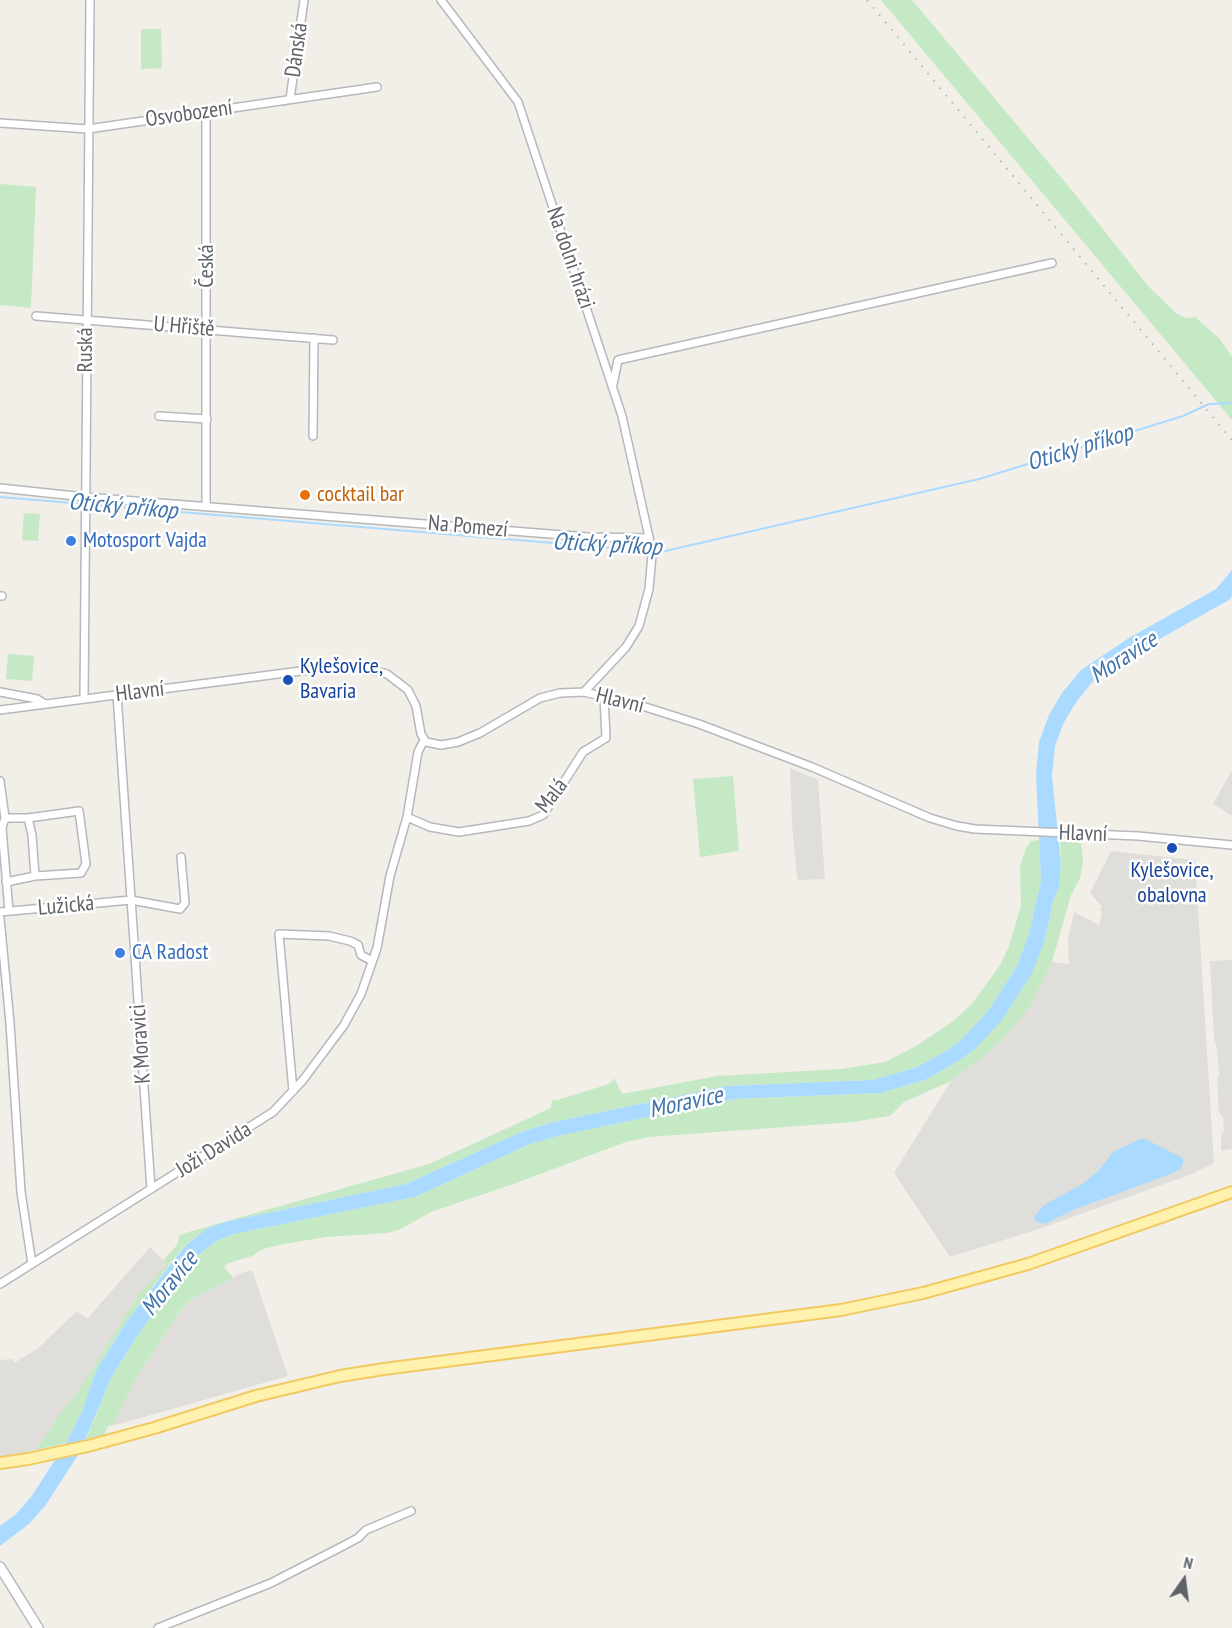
<!DOCTYPE html>
<meta charset="utf-8">
<style>
body{margin:0}
#map{position:relative;width:1232px;height:1628px;overflow:hidden;background:#f1efe8;font-family:"PT Sans Narrow",sans-serif}
canvas{display:block}
.north{position:absolute;left:1154px;top:1550px;width:60px;height:60px;-webkit-text-stroke:4px #fff;paint-order:stroke;rotate:14deg;font-size:16px;font-weight:700;line-height:24px;text-align:center;color:#5f6368}
.north::after{content:'';display:block;margin:auto;width:21px;height:27px;background:#5f6368;clip-path:polygon(50% 0,100% 100%,50% 72%,0 100%)}
</style>
<div id="map">
<canvas width="1232" height="1628"></canvas>
<div class="north">N</div>
</div>
<script>
const context = document.querySelector('canvas').getContext('2d');
context.lineJoin = 'round';
function paint(path, color) {
  context.fillStyle = color;
  context.fill(path, 'evenodd');
}
function poly(rows) {
  const path = new Path2D();
  for (const r of rows) {
    path.moveTo(r[0], r[1]);
    for (let i = 2; i < r.length; i += 2) path.lineTo(r[i], r[i + 1]);
  }
  return path;
}
function strokePath(path, color, width, dash) {
  context.strokeStyle = color;
  context.lineWidth = width;
  context.lineCap = dash ? 'butt' : 'round';
  context.setLineDash(dash || []);
  context.stroke(path);
}
function label(font, color, halo, rows, align = 'center') {
  context.font = font + ' "PT Sans Narrow",sans-serif';
  context.lineWidth = 5;
  context.setLineDash([]);
  context.textBaseline = 'middle';
  context.strokeStyle = halo;
  context.fillStyle = color;
  for (const [text, x, y, turn = 0] of rows) {
    context.save();
    context.translate(x, y);
    context.rotate((+turn || 0) * Math.PI / 180);
    context.textAlign = isNaN(turn) ? turn : align;
    if (halo) context.strokeText(text, 0, 0);
    context.fillText(text, 0, 0);
    context.restore();
  }
}
const industrial = poly([
 [790,768,818,780,825,879,799,880,797,878,792,824],
 [1232,770,1232,816,1213,804],
 [1111,851,1195,860,1214,1163,1192,1174,1042,1228,950,1257,894,1173,951,1081,985,1056,1006,1036,1029,1006,1052,962,1069,964,1068,939,1074,912,1099,925,1102,912,1100,910,1102,907,1090,893],
 [1232,960,1232,1149,1221,1151,1221,1136,1224,1131,1223,1117,1219,1112,1217,1078,1219,1075,1217,1048,1214,1038,1210,961],
 [150,1247,168,1265,138,1295,79,1390,54,1422,55,1424,36,1450,0,1457,0,1360,13,1359,14,1363,37,1349,77,1311,87,1319],
 [252,1270,288,1376,112,1426,138,1375,183,1307,194,1298,241,1273]
]);
const green = poly([
 [881,0,912,0,1075,194,1149,287,1177,314,1185,318,1195,317,1220,339,1232,357,1232,420],
 [141,29,161,29,162,68,141,69],
 [0,184,36,187,31,308,0,305],
 [24,513,40,514,38,541,22,540],
 [8,654,34,656,32,681,6,679],
 [733,776,739,851,700,857,693,779],
 [1039,840,1041,881,1029,934,1017,966,988,1011,962,1039,946,1051,915,1068,872,1080,727,1086,554,1122,521,1132,406,1184,225,1222,206,1229,183,1247,127,1321,96,1371,83,1409,66,1443,36,1450,54,1424,53,1423,79,1390,138,1295,167,1265,163,1261,177,1245,180,1235,185,1233,429,1164,551,1108,552,1100,557,1100,606,1085,612,1082,614,1078,622,1094,717,1076,841,1069,885,1062,916,1046,952,1022,972,1004,1000,965,1008,949,1021,906,1020,866,1026,848,1031,841],
 [1060,841,1081,842,1083,861,1080,878,1071,895,1052,962,1029,1007,1006,1036,985,1056,951,1081,904,1102,890,1116,853,1122,649,1137,626,1142,516,1183,431,1212,399,1230,387,1233,326,1237,284,1244,263,1249,252,1256,229,1263,224,1267,233,1278,194,1298,183,1307,138,1375,112,1426,109,1425,104,1435,86,1439,111,1378,141,1330,197,1256,216,1241,234,1234,415,1197,530,1144,561,1135,734,1099,880,1093,925,1080,957,1062,975,1049,1045,939,1053,901,1059,887,1061,864]
]);
const water = poly([
 [1232,570,1232,596,1229,600,1140,650,1094,680,1077,701,1064,722,1055,746,1052,776,1061,864,1059,887,1053,901,1045,939,1032,973,1002,1020,975,1049,957,1062,925,1080,880,1093,734,1099,562,1135,530,1144,415,1197,234,1234,216,1241,197,1256,141,1330,111,1378,80,1452,45,1506,29,1524,0,1546,0,1526,16,1514,31,1497,66,1443,83,1409,96,1371,127,1321,184,1247,206,1229,225,1222,406,1184,521,1132,554,1122,727,1086,872,1080,915,1068,946,1051,962,1039,988,1011,1017,966,1029,934,1041,881,1036,774,1039,742,1049,715,1062,693,1081,670,1129,638,1216,589],
 [1140,1139,1145,1139,1179,1156,1184,1160,1181,1169,1168,1175,1073,1210,1045,1224,1036,1222,1034,1217,1044,1205,1084,1183,1099,1170,1113,1152]
]);
const stream = poly([
 [0,497,649,551],
 [655,551,661,552,979,479,1183,416,1209,404,1232,403]
]);
const minor = poly([
 [441,0,518,102,622,416,651,546,652,555,649,589,639,626,626,647,584,692],
 [290,99,304,0],
 [206,112,206,506],
 [0,123,88,129,377,87],
 [36,316,333,340],
 [613,384,618,360,1052,263],
 [159,416,207,419],
 [313,436,314,338],
 [0,488,85,497,588,537,649,538],
 [0,596,2,596],
 [0,692,37,699,45,704],
 [117,695,151,1189],
 [84,699,90,0],
 [0,710,324,668,360,667,387,674,408,690,416,706,421,734,426,742,441,745,458,742,480,733,540,698,560,693,584,692,639,705,699,724,812,767,930,818,957,826,975,829,1138,836,1232,845],
 [0,781,5,818,28,818,79,811,86,864,81,873,35,876],
 [407,817,430,827,459,832,529,821,543,815,583,752,606,738,604,696],
 [5,818,2,828,9,911],
 [6,882,35,876,32,835,28,818],
 [0,912,131,900,180,909,185,903,181,857],
 [0,918,10,1023,21,1192,32,1264],
 [293,1091,279,934,329,936,350,941,358,945,361,955,372,961],
 [0,1284,273,1112,303,1080,344,1025,361,994,377,948,390,876,407,817,418,752,424,740],
 [158,1628,271,1583,343,1546,358,1538,366,1530,411,1511]
]);
const secondary = poly([
 [0,1567,38,1628]
]);
const primary = poly([
 [0,1463,28,1459,88,1446,154,1428,256,1396,340,1376,384,1369,841,1310,923,1293,1028,1264,1232,1192]
]);
const rail = poly([
 [867,0,1232,440]
]);
const markers = [
 [305,495,6,"#e8710a"],
 [71,541,6,"#3f7fe0"],
 [288,680,6,"#1a4fb4"],
 [1172,848,6,"#1a4fb4"],
 [120,953,6,"#3f7fe0"]
];
const streetNames = [
 ["Dánská",297,50,-82],
 ["Osvobození",189,114,-8],
 ["Na dolni hrázi",570,258,71],
 ["Česká",207,266,-90],
 ["U Hřiště",184,327,5],
 ["Ruská",86,350,-90],
 ["Na Pomezí",468,527,5],
 ["Hlavní",140,692,-7],
 ["Hlavní",620,701,14],
 ["Malá",552,796,-52],
 ["Hlavní",1083,834,2],
 ["Lužická",66,906,-5],
 ["K Moravici",141,1044,-94],
 ["Joži Davida",214,1150,-32]
];
const foodNames = [
 ["cocktail bar",317,495]
];
const shopNames = [
 ["Motosport Vajda",83,541],
 ["CA Radost",132,953]
];
const transitNames = [
 ["Kylešovice,",300,667],
 ["Bavaria",300,692],
 ["Kylešovice,",1172,871,"center"],
 ["obalovna",1172,896,"center"]
];
const waterNames = [
 ["Otický příkop",1080,448,-17],
 ["Otický příkop",123,507,5],
 ["Otický příkop",607,545,3],
 ["Moravice",1124,658,-33],
 ["Moravice",686,1103,-12],
 ["Moravice",170,1284,-51]
];
paint(industrial, '#e0deda');
paint(green, '#c5e8c5');
paint(water, '#aadaff');
strokePath(stream, '#aadaff', 2);
strokePath(minor, '#b5b8bc', 10);
strokePath(secondary, '#b6babf', 12);
strokePath(primary, '#f2c960', 14);
strokePath(minor, '#fff', 7);
strokePath(secondary, '#fff', 9);
strokePath(primary, '#fff2af', 10);
strokePath(rail, '#b6b7b8', 2, [1.5, 8]);
for (const [x, y, r, color] of markers) {
  const dot = new Path2D();
  dot.arc(x, y, r, 0, 2 * Math.PI);
  context.fillStyle = color;
  context.fill(dot);
  strokePath(dot, '#fff', 2);
}
label('22px', '#5f6368', '#fff', streetNames);
label('22px', '#c56008', '#fff', foodNames, 'left');
label('22px', '#366cbe', '#fff', shopNames, 'left');
label('22px', '#164399', '#fff', transitNames, 'left');
label('italic 24px', '#4174aa', '#fff', waterNames);
</script>
